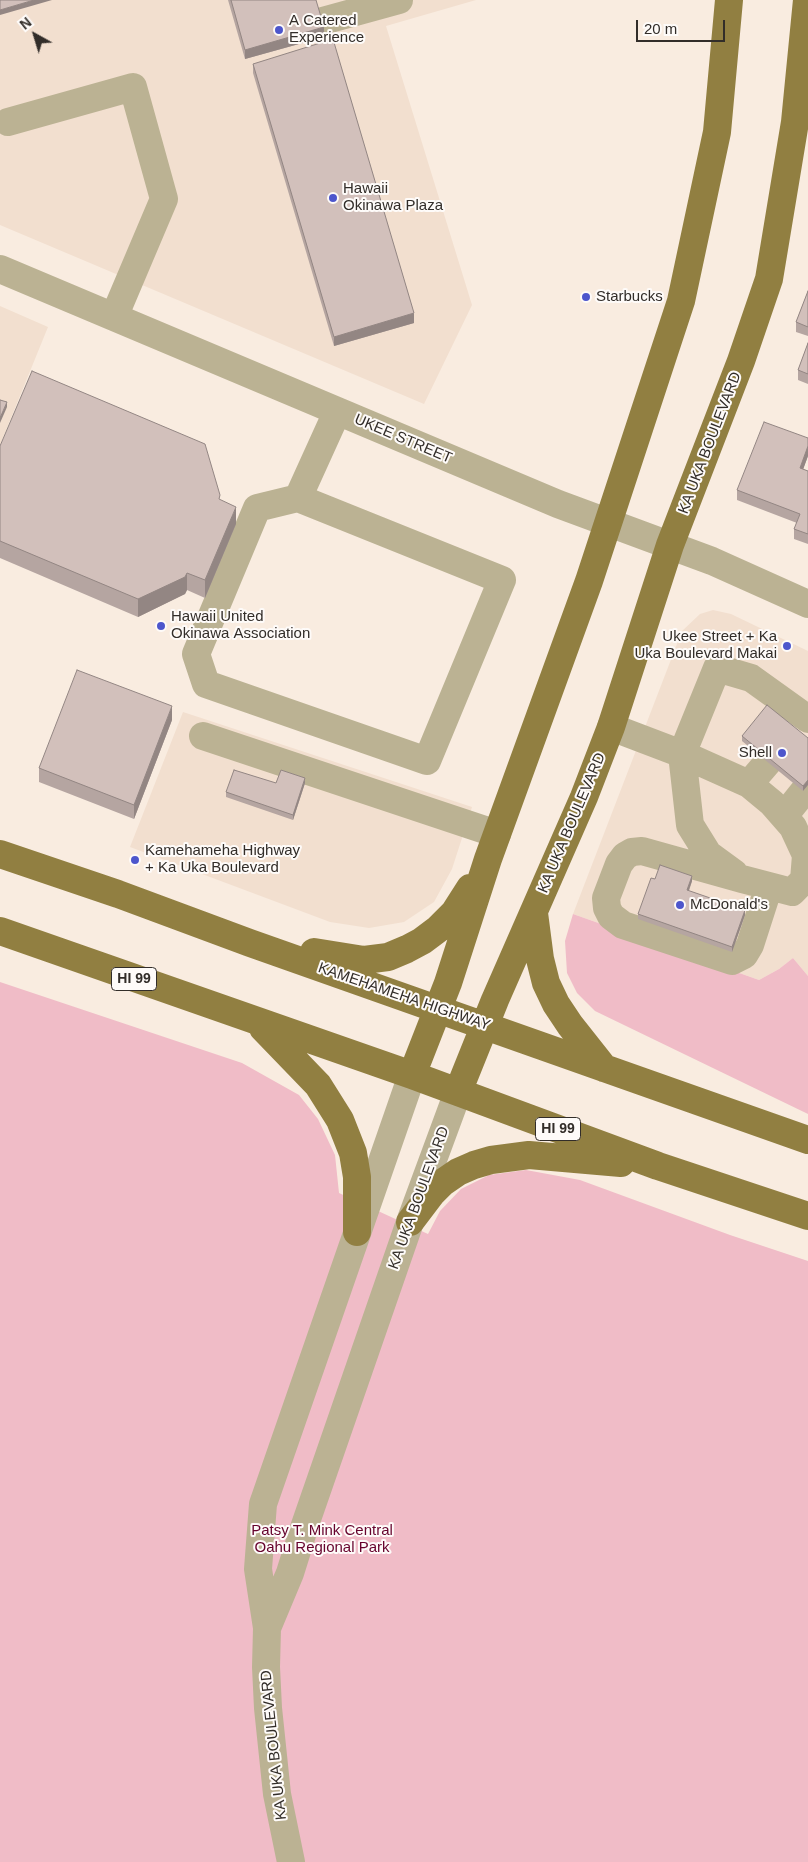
<!DOCTYPE html>
<style>
body{margin:0}
#map{position:relative;width:808px;height:1862px;overflow:hidden;background:#f9ece0;font-family:Helvetica,sans-serif}
canvas{display:block}
.north{position:absolute;left:10px;top:10px;width:50px;height:50px;-webkit-text-stroke:4px #fefbf9;paint-order:stroke;rotate:321deg;font-size:14px;font-weight:700;line-height:20px;text-align:center;color:#322d29}
.north::after{content:'';display:block;margin:auto;width:18px;height:22px;background:#322d29;clip-path:polygon(50% 0,100% 100%,50% 72%,0 100%)}
.scale{position:absolute;left:636px;top:20px;width:89px;height:22px;box-sizing:border-box;border:2px solid #322d29;border-top:0;padding-left:6px;font-size:15px;line-height:18px;white-space:nowrap;color:#322d29;-webkit-text-stroke:4px #fefbf9;paint-order:stroke}
</style>
<div id="map">
<canvas width="808" height="1862"></canvas>
<div class="north">N</div>
<div class="scale">20 m</div>
</div>
<script>
const context = document.querySelector('canvas').getContext('2d');
context.lineJoin = 'round';
function paint(path, color) {
  context.fillStyle = color;
  context.fill(path, 'evenodd');
}
function poly(rows) {
  const path = new Path2D();
  for (const r of rows) {
    path.moveTo(r[0], r[1]);
    for (let i = 2; i < r.length; i += 2) path.lineTo(r[i], r[i + 1]);
  }
  return path;
}
function strokePath(path, color, width, dash) {
  context.strokeStyle = color;
  context.lineWidth = width;
  context.lineCap = dash ? 'butt' : 'round';
  context.setLineDash(dash || []);
  context.stroke(path);
}
function label(font, color, halo, rows, align = 'center') {
  context.font = font + ' Helvetica,sans-serif';
  context.lineWidth = 4;
  context.setLineDash([]);
  context.textBaseline = 'middle';
  context.strokeStyle = halo;
  context.fillStyle = color;
  for (const [text, x, y, turn = 0] of rows) {
    context.save();
    context.translate(x, y);
    context.rotate((+turn || 0) * Math.PI / 180);
    context.textAlign = isNaN(turn) ? turn : align;
    if (halo) context.strokeText(text, 0, 0);
    context.fillText(text, 0, 0);
    context.restore();
  }
}
const built = poly([
 [0,0,476,0,386,26,472,305,424,404,0,225],
 [0,306,48,327,0,445],
 [713,610,731,614,808,651,808,976,793,958,779,969,759,980,573,914,682,631,700,614],
 [183,712,472,807,452,869,434,902,404,922,369,928,330,922,130,847]
]);
const green = poly([
 [573,914,759,980,779,969,793,958,808,976,808,1114,595,1011,577,993,567,973,565,941],
 [0,982,242,1063,299,1095,318,1119,335,1155,339,1193,428,1234,440,1211,461,1189,489,1175,526,1170,580,1180,730,1235,808,1261,808,1862,0,1862]
]);
const minor = poly([
 [284,0,286,9,292,17,302,24,319,22,399,0],
 [8,122,133,87,164,199,114,317],
 [0,269,558,504,712,561,808,604],
 [298,498,502,580,427,761,206,684,196,654,257,508,298,498],
 [298,498,337,412],
 [611,727,682,754,690,825,708,854,734,873],
 [203,736,497,834],
 [749,784,768,762],
 [784,816,808,786],
 [769,886,750,945,744,955,732,961,623,925,611,916,607,908,606,898,619,864,625,856,632,852,642,851,742,879,769,886,792,892,804,880,806,855,793,827,772,803,749,784,682,754,717,668,751,678,808,719],
 [267,1628,290,1573,305,1525,410,1222,458,1092],
 [291,1862,277,1794,268,1708,266,1667,267,1628,258,1569,263,1504,412,1075]
]);
const major = poly([
 [0,854,118,894,250,943,808,1140],
 [534,913,540,959,546,983,556,1004,570,1025,604,1068],
 [0,931,412,1075,658,1166,808,1216],
 [314,952,364,960,388,957,407,949,422,941,438,929,454,913,470,888],
 [263,1028,318,1085,340,1120,353,1153,357,1177,357,1232],
 [412,1075,448,983,488,859,589,581,681,301,717,132,729,0],
 [458,1092,495,1000,584,797,611,727,670,545,741,361,769,279,795,122,807,0],
 [410,1222,432,1193,442,1183,458,1172,474,1165,491,1160,529,1155,621,1163]
]);
const wall = poly([
 [228,0,316,0,324,37,245,59],
 [253,64,414,323,334,346,253,73],
 [808,291,808,336,796,332,796,322],
 [808,343,808,384,798,380,798,370],
 [808,438,808,456,803,469,808,471,808,544,794,539,794,529,797,523,737,500,737,490],
 [0,446,220,500,236,524,205,598,187,590,185,594,138,617,0,558],
 [172,720,134,819,39,782,39,768],
 [742,736,808,738,803,791,742,741],
 [276,783,305,783,293,820,226,797,226,792],
 [655,879,692,881,689,891,745,915,732,952,638,919,638,914]
]);
const shadedWall = poly([
 [34,0,52,0,0,15,0,10],
 [324,27,324,37,245,59,245,50],
 [414,313,414,323,334,346,334,337],
 [7,402,7,407,0,423,0,418],
 [808,446,808,456,800,478,800,468],
 [236,507,236,524,205,598,205,580],
 [187,573,187,590,185,594,138,617,138,599],
 [172,706,172,720,134,819,134,805],
 [305,778,305,783,293,820,293,815],
 [808,780,808,785,803,791,803,786],
 [692,876,692,881,687,895,687,890],
 [745,910,745,915,732,952,732,947]
]);
const building = poly([
 [0,0,34,0,0,10,0,0],
 [231,0,316,0,324,27,245,50,231,0],
 [333,39,414,313,334,337,253,64,333,39],
 [808,291,808,327,796,322,808,291],
 [808,343,808,374,798,370,808,343],
 [32,371,205,444,220,495,219,499,236,507,205,580,187,573,185,577,138,599,0,541,0,446,32,371],
 [0,400,7,402,0,418,0,400],
 [764,422,808,438,808,446,800,468,808,471,808,534,794,529,800,514,737,490,764,422],
 [77,670,172,706,134,805,39,768,77,670],
 [767,705,808,738,808,780,803,786,742,736,767,705],
 [234,770,276,783,281,770,305,778,293,815,226,792,234,770],
 [660,865,692,876,687,890,745,910,732,947,638,914,651,878,655,879,660,865]
]);
const markers = [
 [279,30,5,"#4d56cc"],
 [333,198,5,"#4d56cc"],
 [586,297,5,"#4d56cc"],
 [161,626,5,"#4d56cc"],
 [787,646,5,"#4d56cc"],
 [782,753,5,"#4d56cc"],
 [135,860,5,"#4d56cc"],
 [680,905,5,"#4d56cc"]
];
const shields = [
 [134,979,45],
 [558,1129,45]
];
const shieldNames = [
 ["HI 99",134,979],
 ["HI 99",558,1129]
];
const poiNames = [
 ["A Catered",289,21],
 ["Experience",289,38],
 ["Hawaii",343,189],
 ["Okinawa Plaza",343,206],
 ["Starbucks",596,297],
 ["Hawaii United",171,617],
 ["Okinawa Association",171,634],
 ["Ukee Street + Ka",777,637,"right"],
 ["Uka Boulevard Makai",777,654,"right"],
 ["Shell",772,753,"right"],
 ["Kamehameha Highway",145,851],
 ["+ Ka Uka Boulevard",145,868],
 ["McDonald's",690,905]
];
const streetNames = [
 ["UKEE STREET",403,439,23],
 ["KA UKA BOULEVARD",710,443,-69],
 ["KA UKA BOULEVARD",572,823,-67],
 ["KAMEHAMEHA HIGHWAY",404,997,19],
 ["KA UKA BOULEVARD",419,1198,-70],
 ["KA UKA BOULEVARD",274,1745,-96]
];
const parkNames = [
 ["Patsy T. Mink Central",322,1531],
 ["Oahu Regional Park",322,1548]
];
paint(built, '#f2dfcf');
paint(green, '#f0bcc7');
strokePath(minor, '#bbb293', 28);
strokePath(major, '#917f41', 28);
paint(wall, '#b5a5a1');
paint(shadedWall, '#938683');
paint(building, '#d2c0bb');
strokePath(building, '#938683', 1);
for (const [x, y, r, color] of markers) {
  const dot = new Path2D();
  dot.arc(x, y, r, 0, 2 * Math.PI);
  context.fillStyle = color;
  context.fill(dot);
  strokePath(dot, '#fefbf9', 2);
}
for (const [x, y, w] of shields) {
  const box = new Path2D();
  box.roundRect(x - w / 2, y - 11.5, w, 23, 4);
  context.fillStyle = '#fefbf9';
  context.fill(box);
  strokePath(box, '#322d29', 1);
}
label('bold 14px', '#322d29', null, shieldNames);
label('15px', '#322d29', '#fefbf9', poiNames, 'left');
label('15px', '#322d29', '#fefbf9', streetNames);
label('15px', '#66032d', '#fefbf9', parkNames);
</script>
